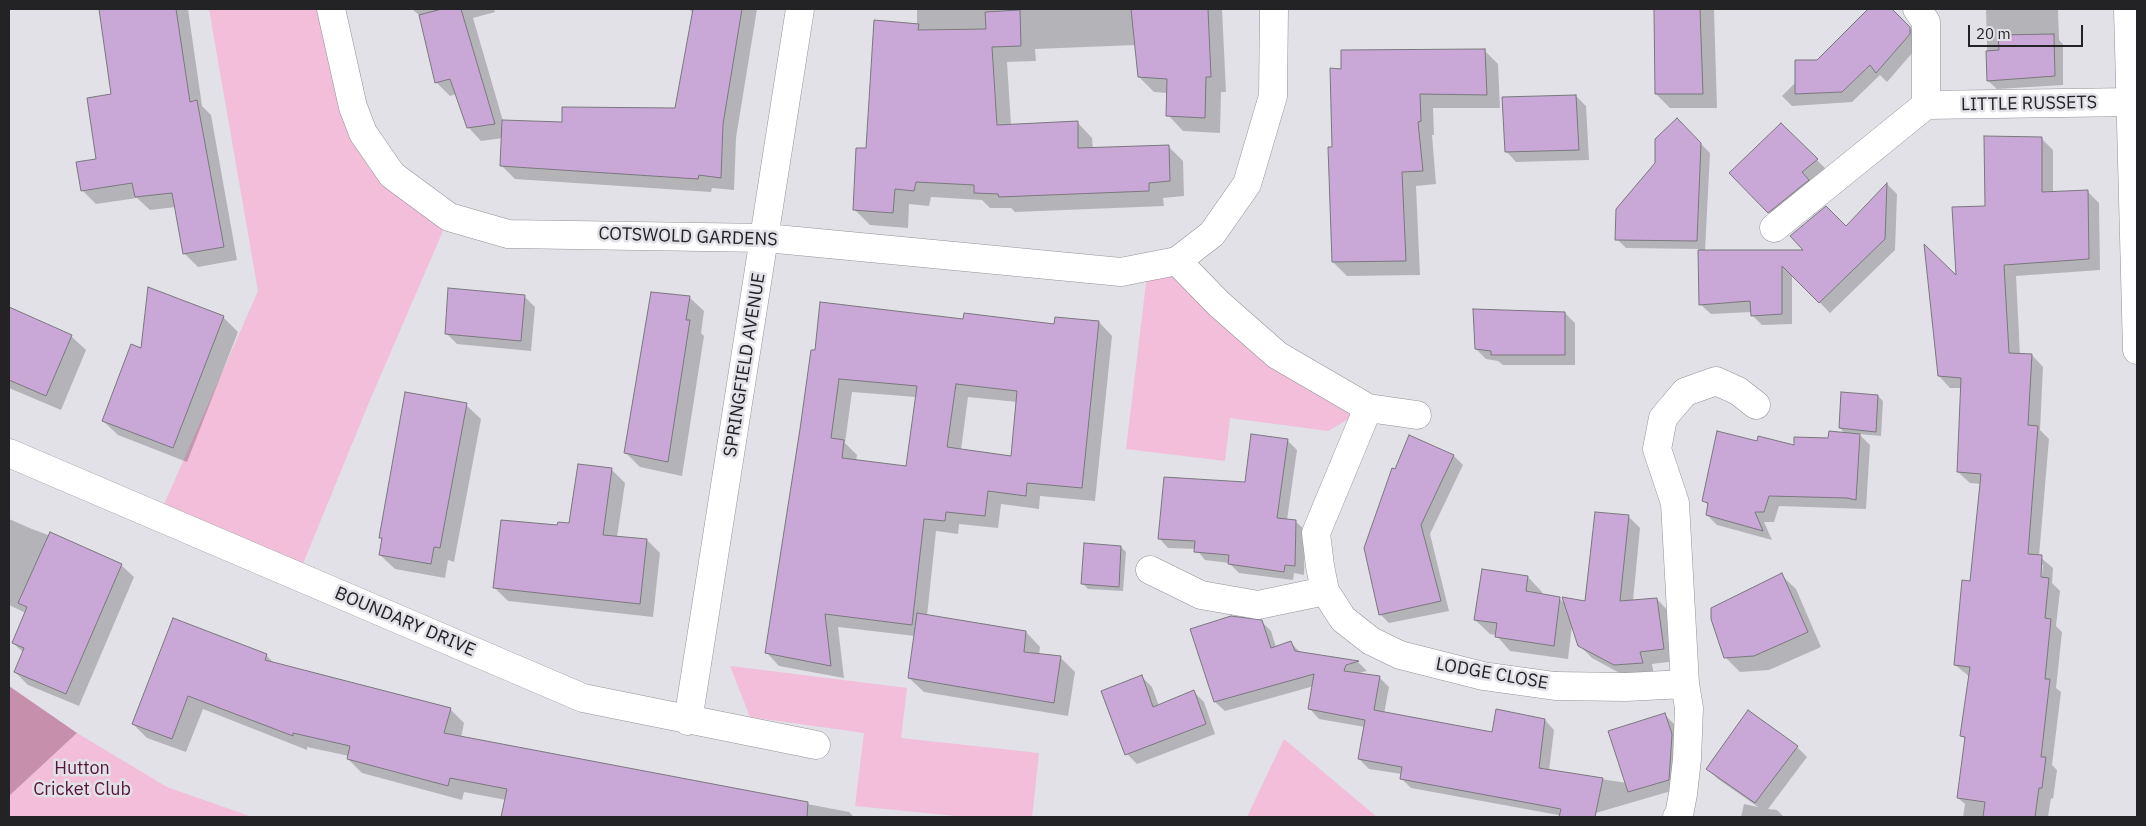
<!DOCTYPE html>
<style>
body{margin:0}
#map{position:relative;width:2146px;height:826px;overflow:hidden;background:#e1e1e7;font-family:"IBM Plex Sans",sans-serif}
canvas{display:block}
.frame{position:absolute;inset:0;border:10px solid #232325;pointer-events:none}
.scale{position:absolute;left:1968px;top:25px;width:115px;height:22px;box-sizing:border-box;border:2px solid #232325;border-top:0;padding-left:6px;font-size:15px;line-height:18px;white-space:nowrap;color:#232325;-webkit-text-stroke:4px #e1e1e7;paint-order:stroke}
</style>
<div id="map">
<canvas width="2146" height="826"></canvas>
<div class="frame"></div>
<div class="scale">20 m</div>
</div>
<script>
const context = document.querySelector('canvas').getContext('2d');
context.lineJoin = 'round';
function paint(path, color) {
  context.fillStyle = color;
  context.fill(path, 'evenodd');
}
function poly(rows) {
  const path = new Path2D();
  for (const r of rows) {
    path.moveTo(r[0], r[1]);
    for (let i = 2; i < r.length; i += 2) path.lineTo(r[i], r[i + 1]);
  }
  return path;
}
function strokePath(path, color, width, dash) {
  context.strokeStyle = color;
  context.lineWidth = width;
  context.lineCap = dash ? 'butt' : 'round';
  context.setLineDash(dash || []);
  context.stroke(path);
}
function label(font, color, halo, rows, align = 'center') {
  context.font = font + ' "IBM Plex Sans",sans-serif';
  context.lineWidth = 5;
  context.setLineDash([]);
  context.textBaseline = 'middle';
  context.strokeStyle = halo;
  context.fillStyle = color;
  for (const [text, x, y, turn = 0] of rows) {
    context.save();
    context.translate(x, y);
    context.rotate((+turn || 0) * Math.PI / 180);
    context.textAlign = isNaN(turn) ? turn : align;
    if (halo) context.strokeText(text, 0, 0);
    context.fillText(text, 0, 0);
    context.restore();
  }
}
const green = poly([
 [209,9,331,9,363,133,449,217,370,400,298,576,158,518,258,291],
 [1177,261,1368,408,1328,431,1230,418,1225,461,1126,449,1148,267],
 [730,666,907,688,901,738,1039,753,1032,817,966,817,855,806,864,733,750,717],
 [77,733,167,787,252,817,9,817,9,796],
 [1284,739,1377,817,1247,817]
]);
const forest = poly([
 [9,686,77,733,9,796]
]);
const shadow = poly([
 [133,9,188,9,202,106,211,115,237,260,198,267,184,253,176,207,150,210,137,198,96,204,82,190,98,160,112,95,134,16],
 [412,9,494,9,495,12,473,18,503,121,563,124,676,110,693,13,689,9,757,9,736,138,734,190,712,188,711,192,515,179,502,166,503,138,481,141,468,127,456,94,450,96,436,82,420,16],
 [917,9,1222,9,1226,92,1221,92,1220,133,1183,131,1168,115,1168,93,1154,92,1139,77,1136,45,1035,49,1036,61,1007,62,1011,125,1077,122,1092,138,1093,149,1168,146,1183,161,1184,196,1163,198,1164,206,1015,212,1011,208,990,208,982,200,931,197,929,206,909,204,908,228,870,225,854,209,867,149,917,25],
 [1655,9,1714,9,1717,108,1670,108,1656,94],
 [1869,9,1891,9,1920,38,1920,44,1887,82,1880,75,1852,102,1792,106,1782,96],
 [1986,9,2058,9,2059,40,2063,44,2063,85,1997,89,1988,81],
 [1484,50,1498,64,1500,108,1433,108,1434,135,1432,135,1436,184,1416,186,1420,275,1347,276,1333,262,1334,148,1343,70],
 [1576,96,1586,106,1589,160,1516,162,1506,151],
 [1677,120,1710,153,1705,251,1806,251,1846,228,1887,184,1897,194,1895,250,1830,313,1792,274,1792,324,1762,325,1752,315,1752,312,1711,314,1700,304,1699,249,1626,248,1617,239,1656,164],
 [1781,125,1827,170,1779,222,1731,173],
 [2041,138,2053,150,2053,193,2087,191,2099,203,2100,270,2016,276,2020,355,2032,355,2043,367,2040,430,2049,439,2039,556,2053,568,2052,583,2060,591,2056,626,2062,632,2056,688,2061,692,2052,765,2057,770,2053,799,2051,798,2048,817,1963,817,1965,804,1958,798,1966,740,1962,736,1970,677,1955,665,1972,583,1981,484,1970,483,1958,472,1962,388,1950,388,1939,376,1986,207],
 [2040,565,2043,565,2041,584],
 [525,297,535,307,531,351,457,344,447,334],
 [689,297,704,311,701,333,704,336,682,476,640,467,626,453],
 [9,308,71,336,86,350,61,410,9,388],
 [1565,313,1575,323,1575,365,1503,365,1498,361,1486,359,1476,349],
 [223,317,238,332,187,462,118,435,103,421,142,350],
 [965,320,1055,325,1099,322,1112,336,1095,501,1040,496,1039,509,1001,504,998,528,959,524,958,534,936,531,927,616,1026,632,1040,647,1039,655,1060,657,1075,672,1068,716,924,692,909,678,915,636,838,627,844,678,779,666,766,652,812,351],
 [852,392,916,397,907,467,856,461,857,455,845,443],
 [968,397,1017,402,1012,457,961,450],
 [1878,396,1883,401,1881,436,1859,434,1870,445,1866,509,1779,506,1774,522,1764,522,1772,540,1717,525,1707,515,1709,506,1704,501,1758,443,1795,447,1829,440,1845,434,1840,428],
 [466,405,481,419,454,562,448,560,445,578,395,569,380,555,383,540,380,537],
 [1287,440,1297,450,1287,520,1295,521,1305,530,1304,575,1294,573,1293,580,1239,573,1229,563,1205,560,1196,549,1168,548,1159,538,1246,483],
 [1454,456,1463,465,1430,534,1449,611,1389,623,1380,614,1366,549],
 [612,470,625,483,617,537,647,540,660,553,653,617,508,601,494,587,558,526,570,525],
 [1628,516,1640,528,1633,601,1657,599,1669,612,1676,661,1652,664,1654,675,1627,677,1592,658,1579,645,1572,625,1568,659,1510,651,1496,635,1490,634,1475,620,1528,577,1542,592,1542,595,1559,598,1565,604,1586,603],
 [9,519,32,529,48,535,50,533,121,565,134,577,79,706,28,685,15,672,24,653,13,643,26,613,9,605],
 [1121,547,1126,552,1123,591,1088,589,1083,584],
 [1781,575,1796,589,1821,647,1769,670,1740,672,1725,657],
 [1261,621,1271,631,1276,647,1291,643,1301,653,1358,662,1367,671,1355,674,1379,677,1389,687,1384,714,1493,733,1545,720,1554,730,1549,771,1627,783,1665,715,1675,725,1678,789,1582,817,1569,817,1411,788,1401,778,1402,774,1369,769,1359,759,1365,727,1319,719,1310,709,1314,686,1225,711,1215,702],
 [266,655,275,664,450,709,464,723,461,738,849,812,854,817,503,817,506,800,464,792,462,800,362,773,348,759,349,756,307,747,307,750,203,709,186,752,147,738,133,724],
 [1142,677,1152,687,1159,706,1194,692,1204,702,1215,734,1137,764,1127,754],
 [1797,747,1807,757,1768,809,1777,810,1784,817,1741,817,1744,804,1758,807,1718,779,1708,769]
]);
const building = poly([
 [99,9,176,9,190,102,197,100,224,247,183,254,172,193,135,197,132,183,81,191,76,162,96,159,87,98,111,94,99,9],
 [442,9,461,9,495,124,467,128,450,79,435,83,419,15,442,9],
 [693,9,742,9,723,124,721,178,699,175,698,179,500,166,502,120,562,122,562,107,675,108,693,9],
 [1131,9,1208,9,1211,77,1206,77,1205,118,1166,116,1167,79,1138,77,1131,9],
 [1654,9,1700,9,1703,94,1655,94,1654,9],
 [1868,9,1892,9,1910,27,1910,34,1876,73,1870,65,1842,92,1795,94,1795,60,1817,60,1868,9],
 [1020,10,1021,46,992,47,997,125,1078,121,1078,148,1169,145,1170,181,1149,183,1149,191,999,197,998,194,974,193,974,185,916,182,914,191,895,189,893,213,853,210,856,148,866,148,874,20,919,24,918,30,986,29,985,12,1020,10],
 [2054,34,2055,76,1987,81,1986,51,1999,50,1998,35,2054,34],
 [1485,49,1487,95,1420,94,1421,121,1418,122,1423,171,1402,172,1406,261,1332,262,1328,147,1332,147,1330,68,1341,69,1341,50,1485,49],
 [1576,95,1579,150,1505,152,1502,97,1576,95],
 [1677,118,1701,143,1697,241,1615,240,1616,209,1655,163,1655,139,1677,118],
 [1781,123,1818,159,1802,172,1809,180,1768,213,1729,173,1781,123],
 [1984,136,2042,137,2042,192,2088,190,2089,259,2004,265,2009,353,2032,354,2028,425,2038,426,2028,554,2042,555,2041,577,2049,578,2045,618,2051,619,2045,679,2050,679,2041,757,2046,757,2042,788,2039,788,2035,817,1983,817,1985,802,1957,798,1965,737,1960,736,1970,667,1954,665,1962,580,1970,581,1981,474,1957,472,1961,378,1938,376,1924,244,1956,275,1952,207,1985,206,1984,136],
 [1887,183,1885,239,1819,303,1782,266,1782,314,1751,316,1750,301,1699,305,1698,250,1803,250,1790,236,1826,206,1846,226,1887,183],
 [148,287,224,316,173,448,102,421,131,344,141,348,148,287],
 [448,288,525,295,521,341,445,334,448,288],
 [651,292,690,296,686,320,690,320,668,462,624,453,651,292],
 [820,302,963,319,964,313,1054,324,1055,317,1099,321,1082,488,1027,483,1026,496,988,491,985,516,946,512,945,521,924,519,912,625,825,614,831,666,765,653,800,429,811,350,815,350,820,302],
 [839,379,917,386,906,466,842,458,844,440,831,438,839,379],
 [956,384,1017,391,1011,456,947,447,956,384],
 [9,307,72,335,46,396,9,380,9,307],
 [1473,309,1565,312,1565,355,1491,355,1491,351,1475,349,1473,309],
 [405,392,467,403,440,548,434,547,431,564,379,555,382,538,379,538,405,392],
 [1841,392,1878,395,1876,432,1839,428,1841,392],
 [1717,431,1757,441,1758,436,1794,445,1794,437,1828,438,1829,431,1860,434,1856,500,1847,498,1769,496,1764,512,1755,512,1763,531,1706,515,1708,503,1702,501,1717,431],
 [1251,434,1288,439,1277,518,1296,520,1295,566,1285,565,1284,572,1228,564,1229,555,1194,552,1195,541,1158,539,1164,477,1245,482,1251,434],
 [1409,435,1454,455,1421,525,1441,601,1379,615,1364,548,1392,468,1395,469,1409,435],
 [578,464,612,468,603,535,647,539,640,604,493,588,501,520,557,525,558,522,569,523,578,464],
 [1595,512,1629,515,1620,601,1657,598,1664,649,1640,652,1643,663,1614,665,1578,646,1562,597,1585,601,1595,512],
 [50,532,122,564,66,694,14,672,24,648,12,643,27,607,18,603,50,532],
 [1084,543,1121,546,1119,587,1081,584,1084,543],
 [1482,569,1528,576,1526,591,1560,597,1554,646,1495,637,1497,623,1474,620,1482,569],
 [1782,573,1808,632,1754,656,1724,658,1711,619,1711,608,1782,573],
 [917,613,1026,631,1024,652,1061,656,1054,703,908,678,917,613],
 [1231,616,1262,620,1271,648,1291,641,1295,651,1359,661,1346,665,1344,671,1380,676,1374,710,1492,732,1496,709,1545,719,1539,768,1603,778,1595,817,1559,817,1561,809,1400,779,1402,767,1358,759,1365,720,1308,709,1314,674,1214,702,1190,629,1231,616],
 [173,618,267,654,265,660,451,708,444,733,808,802,807,817,501,817,507,789,450,778,448,786,347,759,350,746,293,733,293,736,188,696,172,739,132,724,173,618],
 [1142,675,1153,707,1194,690,1206,724,1125,755,1101,691,1142,675],
 [1748,710,1798,746,1755,803,1706,769,1748,710],
 [1665,713,1672,734,1669,780,1628,792,1608,731,1665,713]
]);
const minor = poly([
 [331,9,353,107,363,133,392,175,449,217,508,234,766,238,1121,272,1177,261,1212,234,1247,184,1273,96,1274,9],
 [1917,9,1926,22,1926,105],
 [2128,9,2137,350],
 [1774,228,1926,105,2132,102],
 [1177,261,1219,304,1277,355,1368,408,1417,415],
 [1368,408,1316,533,1320,566,1325,591,1343,619,1371,641,1400,655,1483,676,1555,686,1626,687,1685,684,1675,503,1657,449,1663,418,1685,392,1716,381,1738,391,1756,405],
 [9,453,583,698,816,745],
 [1150,570,1201,595,1258,605,1325,591],
 [688,721,800,9],
 [1677,817,1679,815,1683,794,1687,759,1689,708,1685,684]
]);
const streetNames = [
 ["LITTLE RUSSETS",2029,104,-1],
 ["COTSWOLD GARDENS",688,237,2],
 ["SPRINGFIELD AVENUE",745,365,-81],
 ["BOUNDARY DRIVE",405,622,23],
 ["LODGE CLOSE",1492,674,10]
];
const parkNames = [
 ["Hutton",82,769],
 ["Cricket Club",82,790]
];
paint(green, '#f2bed9');
paint(forest, '#c690ad');
paint(shadow, '#0003');
paint(building, '#c9a8d8');
strokePath(building, '#7a777c', 1);
strokePath(minor, '#939398', 29);
strokePath(minor, '#fff', 28);
label('18px', '#232325', '#e1e1e7', streetNames);
label('18px', '#56153e', '#e1e1e7', parkNames);
</script>
